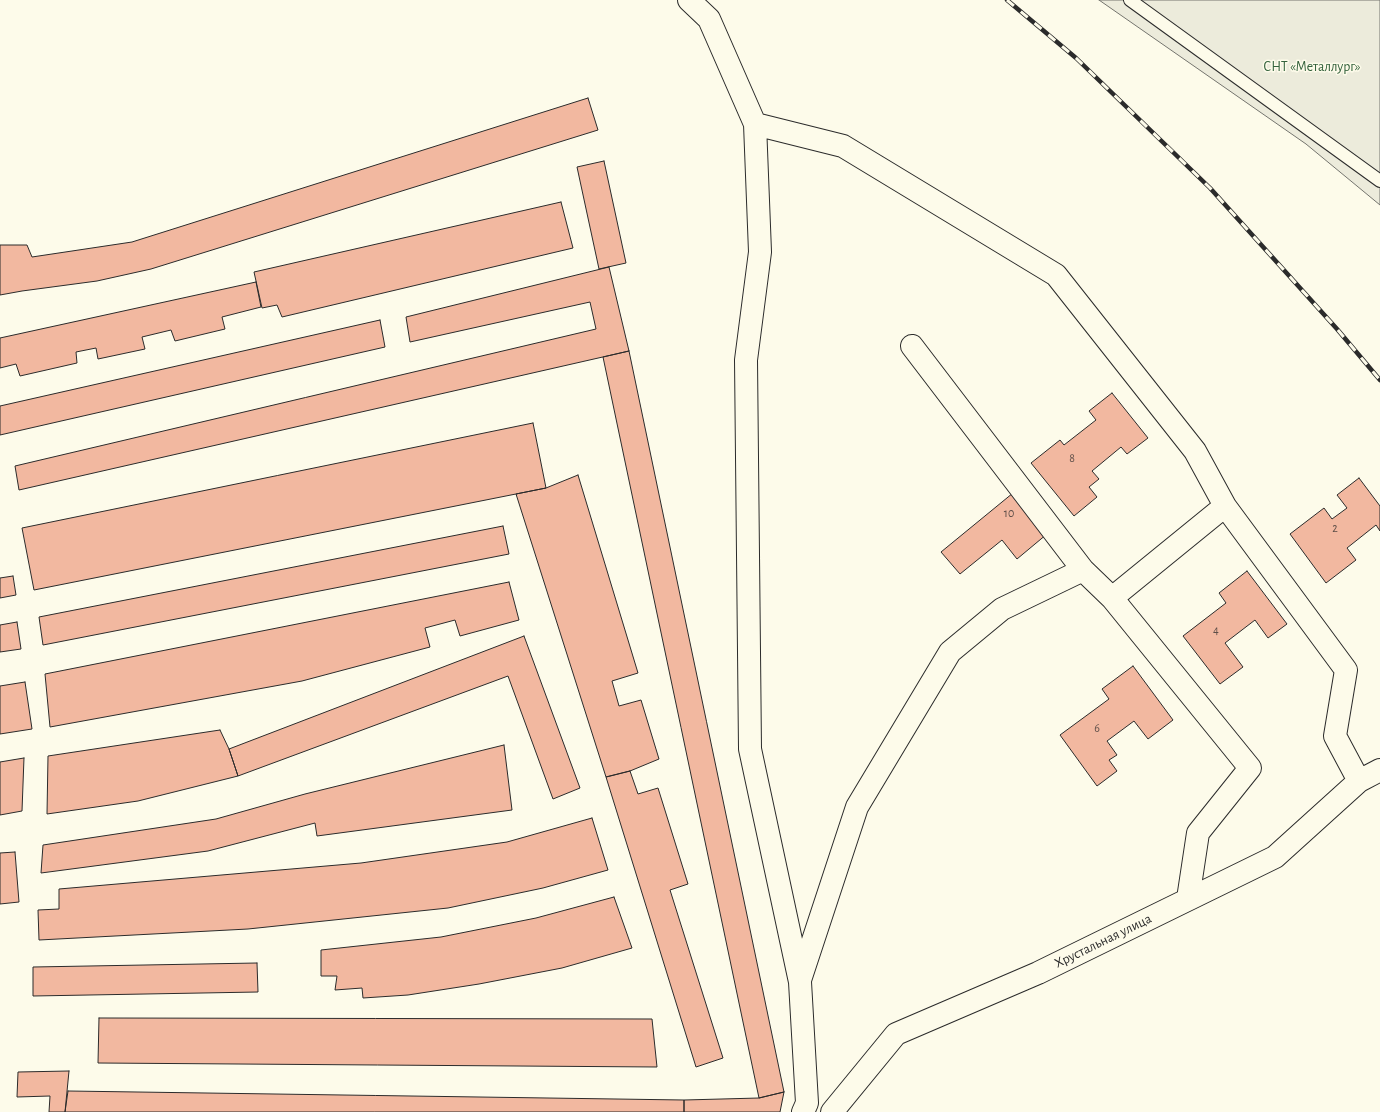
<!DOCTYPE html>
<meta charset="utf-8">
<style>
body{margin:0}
canvas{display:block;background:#fdfbea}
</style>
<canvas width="1380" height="1112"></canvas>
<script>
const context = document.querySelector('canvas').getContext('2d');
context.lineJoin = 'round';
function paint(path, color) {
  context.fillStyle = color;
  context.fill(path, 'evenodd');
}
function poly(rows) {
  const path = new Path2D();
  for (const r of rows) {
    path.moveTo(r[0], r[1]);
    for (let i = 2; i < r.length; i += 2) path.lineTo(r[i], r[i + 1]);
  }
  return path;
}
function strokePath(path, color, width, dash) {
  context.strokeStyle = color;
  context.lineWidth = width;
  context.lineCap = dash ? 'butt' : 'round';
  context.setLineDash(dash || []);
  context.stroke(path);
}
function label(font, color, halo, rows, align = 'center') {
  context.font = font + ' "Alegreya Sans",sans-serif';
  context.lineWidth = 3;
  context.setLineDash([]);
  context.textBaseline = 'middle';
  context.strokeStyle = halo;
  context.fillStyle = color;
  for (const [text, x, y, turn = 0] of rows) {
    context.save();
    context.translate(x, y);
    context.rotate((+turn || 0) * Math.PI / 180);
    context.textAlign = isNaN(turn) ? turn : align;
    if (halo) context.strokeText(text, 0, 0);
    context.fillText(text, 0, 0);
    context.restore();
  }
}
const green = poly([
 [1099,0,1380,0,1380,205,1306,144,1099,0]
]);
const building = poly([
 [588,98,598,130,151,269,97,281,22,291,0,295,0,245,27,245,32,257,132,242,588,98],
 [604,161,626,263,599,269,577,167,604,161],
 [561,202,573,248,282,317,277,305,262,308,254,272,561,202],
 [609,267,629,351,19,490,15,466,596,329,590,302,410,342,406,317,609,267],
 [256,282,261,307,222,317,225,329,175,341,171,330,142,337,145,349,98,359,96,348,76,352,77,363,20,376,16,364,0,368,0,338,256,282],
 [380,320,385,347,0,435,0,406,380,320],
 [629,351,784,1092,759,1098,603,357,629,351],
 [1112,393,1148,438,1127,454,1121,447,1092,471,1099,479,1089,487,1097,497,1074,516,1031,463,1060,440,1064,445,1096,420,1089,411,1112,393],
 [533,423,546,488,34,590,22,528,533,423],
 [578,475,638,673,612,681,619,706,641,700,659,759,630,771,606,777,516,494,546,488,578,475],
 [1359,478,1380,506,1380,531,1376,525,1347,548,1356,560,1326,583,1290,534,1324,508,1332,519,1347,508,1337,495,1359,478],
 [1013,493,1047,534,1017,559,1002,540,960,574,941,552,1013,493],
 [503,526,509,554,43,645,39,617,503,526],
 [1247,571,1287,624,1268,638,1255,620,1225,643,1243,667,1220,684,1183,636,1226,603,1219,593,1247,571],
 [13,576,16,595,0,598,0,578,13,576],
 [509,582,519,620,460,636,455,620,425,628,430,647,302,681,50,727,45,674,509,582],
 [17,622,21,649,0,652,0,625,17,622],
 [524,636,580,788,553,799,508,676,238,776,229,749,524,636],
 [1133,666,1173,720,1148,739,1134,721,1107,741,1117,755,1109,760,1117,771,1097,786,1060,735,1109,699,1102,689,1133,666],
 [25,682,32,729,0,734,0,686,25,682],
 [220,730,229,749,238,776,138,801,47,814,48,756,220,730],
 [504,745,512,810,317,836,315,823,208,851,41,873,43,845,216,819,305,794,504,745],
 [24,758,22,811,0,815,0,762,24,758],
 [630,771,638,794,658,788,688,884,670,890,723,1058,696,1067,606,777,630,771],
 [592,818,608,870,543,888,448,908,248,929,39,940,38,910,59,909,59,889,361,863,507,842,592,818],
 [15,852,19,902,0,904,0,853,15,852],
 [614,897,632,948,562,968,479,984,408,995,363,998,362,988,335,990,337,976,321,976,321,950,441,937,536,918,614,897],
 [257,963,258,992,33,996,33,967,257,963],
 [99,1018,652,1019,657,1067,98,1063,99,1018],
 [69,1071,65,1112,49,1112,50,1096,17,1097,18,1072,69,1071],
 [68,1091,684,1100,684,1112,65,1112,68,1091],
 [784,1092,780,1112,684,1112,684,1100,759,1098,784,1092]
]);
const lane = poly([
 [1130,0,1380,181]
]);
const street = poly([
 [689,0,709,19,755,124,760,252,746,360,750,749,800,982,807,1103,803,1112],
 [755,124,843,146,1056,275,1195,451,1225,506,1346,670,1335,736,1359,781],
 [912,346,1083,570,1112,598,1250,768,1198,833,1188,899],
 [1112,598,1225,506],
 [800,980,857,807,950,652,1002,609,1083,570],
 [832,1112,896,1034,1038,973,1275,857,1359,781,1380,770]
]);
const rail = poly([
 [1007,0,1076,58,1210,188,1337,329,1380,380]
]);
const numberNames = [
 ["8",1072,458],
 ["10",1009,513],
 ["2",1335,528],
 ["4",1216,630],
 ["6",1097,728]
];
const parkNames = [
 ["СНТ «Металлург»",1312,67]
];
const streetNames = [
 ["Хрустальная улица",1103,941,-26]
];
paint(green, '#ecebdb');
strokePath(green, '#74746e', 1);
paint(building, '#f2b8a0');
strokePath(building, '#2b2b2b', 1);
strokePath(lane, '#2b2b2b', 14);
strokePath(street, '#2b2b2b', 24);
strokePath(lane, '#fdfbea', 12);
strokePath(street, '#fdfbea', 22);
strokePath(rail, '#2b2b2b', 4.5);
strokePath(rail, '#fdfbea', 3, [9]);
label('12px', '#5d4e48', null, numberNames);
label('14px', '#34623c', '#fdfbea', parkNames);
label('14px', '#2b2b2b', '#fdfbea', streetNames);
</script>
